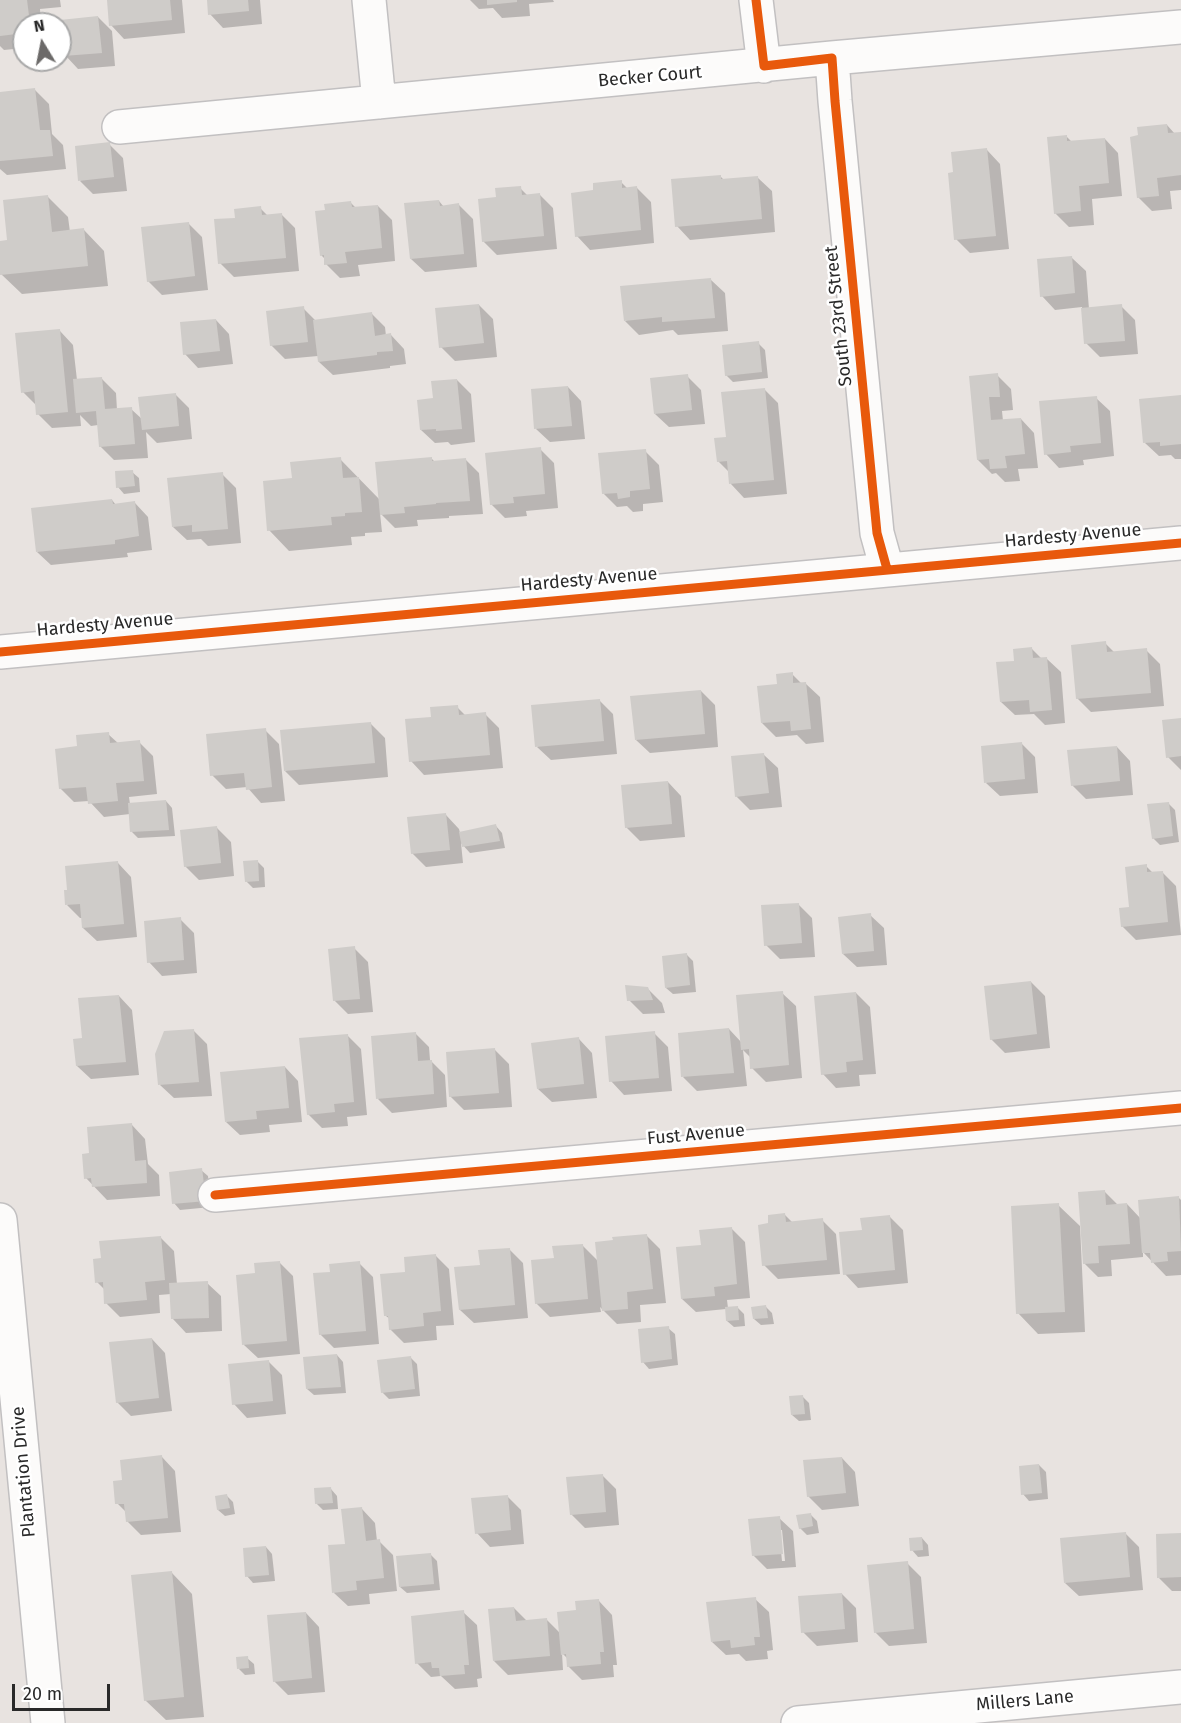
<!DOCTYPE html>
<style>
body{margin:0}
#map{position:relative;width:1181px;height:1723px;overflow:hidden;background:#e8e3e0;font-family:"Fira Sans",sans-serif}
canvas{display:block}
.north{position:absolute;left:12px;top:12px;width:60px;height:60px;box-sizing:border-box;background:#fff;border:2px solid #a9a9a9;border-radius:50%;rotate:350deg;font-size:16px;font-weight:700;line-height:24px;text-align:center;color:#292929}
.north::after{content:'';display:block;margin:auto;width:21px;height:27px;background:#6c6a69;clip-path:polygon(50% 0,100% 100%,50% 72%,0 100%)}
.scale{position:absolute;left:12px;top:1684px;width:98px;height:27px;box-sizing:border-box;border:3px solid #292929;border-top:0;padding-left:8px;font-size:18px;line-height:21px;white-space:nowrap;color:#292929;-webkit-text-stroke:4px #fff;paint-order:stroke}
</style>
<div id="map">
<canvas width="1181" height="1723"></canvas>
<div class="north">N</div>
<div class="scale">20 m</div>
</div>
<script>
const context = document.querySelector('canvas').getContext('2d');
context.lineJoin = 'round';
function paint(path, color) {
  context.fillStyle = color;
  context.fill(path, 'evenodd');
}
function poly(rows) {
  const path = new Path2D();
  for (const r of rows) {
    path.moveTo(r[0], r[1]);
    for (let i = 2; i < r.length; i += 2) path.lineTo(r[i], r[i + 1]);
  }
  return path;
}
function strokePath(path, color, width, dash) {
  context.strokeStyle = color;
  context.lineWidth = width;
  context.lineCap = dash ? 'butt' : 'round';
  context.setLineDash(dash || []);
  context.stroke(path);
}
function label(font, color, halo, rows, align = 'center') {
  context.font = font + ' "Fira Sans",sans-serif';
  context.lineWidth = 5;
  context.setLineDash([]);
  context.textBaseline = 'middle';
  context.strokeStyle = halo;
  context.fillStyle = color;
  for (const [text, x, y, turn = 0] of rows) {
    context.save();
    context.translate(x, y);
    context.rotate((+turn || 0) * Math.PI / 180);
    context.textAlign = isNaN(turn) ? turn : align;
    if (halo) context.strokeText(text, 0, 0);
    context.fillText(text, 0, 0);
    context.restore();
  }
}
const shadow = poly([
 [0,0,60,0,61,7,40,9,41,24,24,24,24,48,4,50,0,46],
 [108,0,182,0,185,33,124,39,111,25],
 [208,0,260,0,262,24,223,28,210,14],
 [470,0,553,0,554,2,529,4,530,16,502,18,493,8,479,9],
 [98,17,112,31,115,66,78,69,65,55],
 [35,90,49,104,52,134,63,145,66,169,7,175,0,169,0,93],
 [1167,125,1175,134,1181,133,1181,190,1170,191,1172,209,1152,211,1138,197],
 [1066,136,1072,142,1105,139,1118,153,1122,196,1092,199,1094,225,1069,227,1055,213],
 [109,144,123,158,127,191,93,194,80,181],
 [987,150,1000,164,1009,249,970,253,956,239,955,174],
 [720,176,724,180,758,178,772,191,775,232,690,240,677,226],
 [621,182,628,189,637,188,651,202,654,243,590,250,577,236,595,192],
 [520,188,528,196,540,195,553,208,557,249,497,255,483,241,497,198],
 [48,197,68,217,70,232,84,230,104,251,108,286,22,294,1,274,0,242,9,241],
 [439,201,444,207,459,205,473,219,477,267,425,272,411,259],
 [351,203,356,208,378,206,392,220,395,261,358,265,360,276,340,278,326,264,325,259,321,255],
 [260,208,268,216,281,214,295,228,299,271,234,277,220,263,237,219],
 [188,223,202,237,208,290,162,295,148,281],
 [1072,258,1086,271,1089,309,1121,306,1135,320,1138,354,1100,357,1086,343,1082,307,1055,310,1042,296],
 [711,280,725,293,728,331,678,335,673,330,639,335,625,321],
 [479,305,493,319,497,357,455,361,441,347],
 [303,308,316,321,372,314,385,327,386,336,391,335,404,349,406,364,390,366,390,368,333,375,319,362,318,356,285,359,271,345],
 [216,320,229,334,233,364,198,368,185,354],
 [60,331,73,345,77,380,102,379,116,393,117,410,131,409,142,419,175,394,189,408,192,439,157,443,146,432,148,458,114,460,100,446,98,425,91,426,80,415,81,426,52,428,38,414,37,406,23,392],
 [758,343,765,350,768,378,733,382,726,375],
 [997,375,1011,389,1013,410,1002,411,1003,421,1021,419,1034,433,1038,468,1018,469,1020,481,1005,482,996,473,992,474,978,460,971,378],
 [687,376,701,390,705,424,669,427,655,414],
 [457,380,471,394,475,442,451,445,448,442,435,443,421,430,434,399],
 [568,387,581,401,585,439,550,442,536,429],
 [764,389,778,403,787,494,744,498,731,484,730,473,718,461,727,438],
 [1181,396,1181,459,1175,459,1171,455,1159,456,1145,443],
 [1096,398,1110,411,1114,456,1083,460,1084,465,1059,468,1046,454],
 [540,449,554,463,558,508,526,511,527,516,505,518,491,504],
 [645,451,659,465,663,502,643,504,643,511,633,512,627,506,617,507,603,493],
 [431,458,435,462,465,459,479,473,483,514,449,516,449,518,417,520,418,526,395,528,380,513,382,532,365,533,365,536,351,537,352,545,289,551,269,530,294,479,340,459,380,500],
 [132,472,139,478,140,492,124,494,118,487],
 [222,474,236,488,241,543,208,546,201,539,187,540,173,527],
 [112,500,116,505,135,503,148,517,152,550,127,553,128,557,51,565,37,552],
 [1105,643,1115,653,1146,650,1160,664,1164,706,1091,712,1077,698],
 [1032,649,1042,659,1047,659,1061,672,1065,723,1045,725,1034,714,1015,715,1001,702,1016,662],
 [792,674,802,684,806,684,820,697,824,742,806,744,797,735,776,737,762,723,779,686],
 [701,691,715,705,718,747,650,753,636,740],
 [599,700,613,714,617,754,551,760,537,747],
 [457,707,466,716,485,714,499,728,503,768,424,775,411,761,433,719],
 [1181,719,1181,770,1168,757],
 [371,724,385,738,388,777,299,785,285,771],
 [265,730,279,744,285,801,261,803,247,787,226,789,212,775],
 [108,734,119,744,139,742,153,756,157,794,129,797,130,804,166,801,172,808,175,836,138,838,132,832,130,814,104,817,89,801,74,802,60,788,79,748],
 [1021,743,1035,757,1038,793,1000,796,986,783],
 [1117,747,1130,761,1133,795,1086,799,1072,785],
 [764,755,778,768,782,807,750,810,736,796],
 [668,782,681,796,685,837,640,841,626,827],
 [1168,803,1175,810,1179,842,1160,845,1153,838],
 [446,815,459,829,460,833,496,826,502,833,505,848,470,853,461,843,463,863,426,867,412,853],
 [217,828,231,842,234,876,199,880,185,866],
 [257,861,264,868,265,887,253,888,246,881],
 [118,863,131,877,137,937,97,941,83,928,82,918,80,918,67,905],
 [1146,866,1153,873,1162,872,1176,886,1181,935,1136,940,1122,926],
 [798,904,812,918,815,957,780,959,766,945],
 [870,915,884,928,887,965,857,967,843,954],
 [180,919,194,933,197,973,162,976,149,962],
 [354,948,368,962,373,1012,348,1014,334,1000],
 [687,955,693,961,696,992,673,994,666,988],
 [1031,982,1045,996,1050,1048,1005,1053,991,1039],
 [648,989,662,1003,665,1013,643,1014,629,1000],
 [782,993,796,1006,802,1078,766,1082,752,1068,751,1058,743,1050,747,1086,697,1091,683,1077,729,1029,742,1043],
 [856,993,870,1007,876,1074,859,1075,860,1086,836,1088,823,1074],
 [119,996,132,1010,139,1075,91,1079,77,1066,83,1040],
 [193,1030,207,1044,212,1096,174,1098,160,1085],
 [415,1033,429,1047,430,1060,445,1075,447,1107,392,1113,378,1099],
 [654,1033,668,1047,672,1091,624,1095,611,1081],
 [347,1035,361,1049,367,1115,347,1117,348,1126,322,1128,308,1114],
 [579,1039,592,1053,597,1098,552,1102,538,1089],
 [495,1050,509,1064,512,1107,464,1110,450,1096],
 [285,1067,298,1081,302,1122,269,1125,270,1132,240,1135,226,1122],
 [132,1125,145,1139,148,1164,159,1175,160,1196,107,1200,86,1178,90,1154],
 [201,1170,208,1176,211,1207,180,1210,174,1203],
 [1105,1192,1118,1205,1127,1204,1141,1219,1179,1198,1181,1200,1181,1275,1166,1276,1143,1252,1143,1257,1111,1260,1112,1276,1098,1277,1084,1263],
 [1058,1205,1080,1226,1085,1332,1038,1334,1018,1313],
 [785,1215,793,1223,822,1220,836,1234,840,1274,778,1279,764,1265],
 [890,1217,903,1230,908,1283,858,1288,845,1274,863,1231],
 [731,1228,745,1242,750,1298,727,1300,728,1308,737,1307,744,1314,745,1326,734,1327,727,1321,726,1309,696,1312,682,1299,703,1246],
 [646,1235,660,1249,666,1303,640,1305,641,1322,617,1324,600,1307,601,1312,550,1317,536,1303,555,1259,582,1245,599,1262],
 [161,1238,174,1251,177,1284,207,1283,221,1296,222,1331,186,1333,173,1319,171,1294,159,1295,160,1313,120,1317,106,1303,105,1290,97,1282],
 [509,1249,523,1263,528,1318,474,1323,460,1310,481,1266],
 [436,1256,449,1269,454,1325,436,1326,437,1340,404,1343,390,1329,390,1319,386,1316,407,1273],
 [279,1262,293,1276,300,1354,258,1358,244,1345,256,1275],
 [359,1263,373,1277,379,1344,334,1348,320,1334,332,1273],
 [766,1307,772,1313,774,1324,761,1325,754,1319],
 [668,1328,675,1334,678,1365,649,1369,643,1362],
 [152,1339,165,1353,172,1411,131,1416,117,1402],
 [337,1355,343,1362,346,1393,314,1395,307,1389],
 [411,1358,417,1364,420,1396,389,1399,382,1392],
 [268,1361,282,1375,286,1414,247,1418,234,1404],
 [802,1396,809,1403,811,1420,799,1421,792,1415],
 [162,1457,175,1471,181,1532,141,1535,127,1521,127,1513,117,1503],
 [842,1458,855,1472,859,1506,822,1510,808,1496],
 [1039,1465,1046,1472,1048,1499,1029,1501,1023,1494],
 [602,1475,616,1489,619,1525,585,1528,571,1514],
 [331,1489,337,1496,338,1509,323,1510,316,1503],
 [226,1495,233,1502,235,1514,225,1516,218,1510],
 [507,1496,521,1510,524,1544,490,1547,477,1533],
 [362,1509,375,1523,377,1541,379,1541,393,1555,397,1591,369,1594,370,1604,348,1606,334,1593,347,1545],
 [810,1514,817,1521,819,1533,807,1535,800,1528],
 [779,1518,793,1531,796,1567,767,1569,753,1555],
 [779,1530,782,1530,785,1561,782,1561],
 [1125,1533,1139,1547,1143,1590,1079,1596,1065,1583],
 [1181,1534,1181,1591,1172,1591,1159,1578],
 [922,1538,928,1545,929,1556,918,1557,912,1550],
 [266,1547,272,1554,275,1581,253,1583,247,1576],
 [430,1554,437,1561,440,1590,407,1593,400,1587],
 [907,1563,921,1577,927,1643,889,1646,875,1632],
 [172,1573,192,1594,204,1717,166,1720,145,1700],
 [842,1594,856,1608,858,1642,817,1646,803,1632],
 [755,1599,769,1612,773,1650,767,1651,768,1659,746,1661,739,1654,726,1655,712,1642],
 [599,1601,612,1615,617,1665,613,1665,614,1677,582,1680,568,1666,568,1659,562,1653,563,1670,508,1675,494,1661,514,1608,527,1621,546,1619,561,1634,578,1611],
 [463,1612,477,1625,482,1678,477,1679,478,1687,455,1689,441,1676,431,1677,417,1663],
 [306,1613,319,1627,325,1692,288,1695,274,1681],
 [247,1658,254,1664,255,1674,245,1675,239,1669]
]);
const building = poly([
 [0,0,27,0,30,24,24,24,24,33,0,36],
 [107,0,170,0,172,20,109,26],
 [207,0,248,0,249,11,208,15],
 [487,0,517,0,517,2,487,5],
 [98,16,102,53,63,56,60,20],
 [35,88,40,130,50,130,53,156,0,161,0,92],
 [1167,124,1168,133,1181,132,1181,175,1157,178,1159,196,1137,198,1130,137,1138,135,1137,127],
 [1067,135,1067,141,1105,138,1109,183,1079,186,1081,211,1054,214,1047,137],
 [110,142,114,177,78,181,75,146],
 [987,148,996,236,954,240,948,173,953,172,951,152],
 [721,175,721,179,758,176,762,219,675,227,671,179],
 [622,180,622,188,637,186,641,230,575,237,571,193,593,190,593,183],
 [521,186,522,195,540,193,544,236,482,242,478,199,496,197,495,188],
 [48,195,52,232,84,228,88,266,0,275,0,241,7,240,3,200],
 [439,200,440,206,459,203,464,254,410,259,404,203],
 [351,201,352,207,378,205,382,248,345,252,347,263,324,265,324,255,320,256,315,211,325,210,324,204],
 [261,206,262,215,282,213,286,258,218,264,214,219,235,218,234,209],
 [189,222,195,276,147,282,141,227],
 [1072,256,1075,293,1040,297,1037,259],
 [711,278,715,318,662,322,662,317,624,321,620,286],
 [479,304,484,343,439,348,435,308],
 [1122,304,1125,341,1084,344,1081,308],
 [304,306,308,342,270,346,266,311],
 [372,312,375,336,391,333,393,351,377,352,377,355,318,362,313,320],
 [216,319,220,351,183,355,180,322],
 [60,329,68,412,36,415,34,391,21,393,15,333],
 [759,341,762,372,725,376,722,345],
 [998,373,1000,397,989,397,991,420,1021,418,1025,454,1005,456,1007,468,990,469,989,459,977,460,969,376],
 [688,374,692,410,654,414,650,378],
 [102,377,105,409,132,407,135,444,99,447,96,411,76,413,73,379],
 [457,379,462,429,436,431,436,429,420,430,417,400,433,398,431,381],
 [568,386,572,426,534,429,531,389],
 [765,388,774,480,729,484,727,461,717,462,714,438,726,437,721,392],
 [176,393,179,426,142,430,138,397],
 [1181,395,1181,444,1160,446,1160,442,1143,443,1139,399],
 [1097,396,1101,443,1070,446,1071,452,1044,455,1039,401],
 [541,447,545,494,513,497,514,503,490,505,485,453],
 [646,449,650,489,630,491,630,497,618,499,617,493,602,494,598,453],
 [341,457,343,478,359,477,362,512,345,513,345,516,331,517,332,525,267,531,263,481,292,478,290,462],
 [432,457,432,461,466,458,470,501,436,503,436,504,404,507,405,513,380,515,375,462],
 [133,470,135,486,116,488,115,471],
 [223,472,228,529,192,532,192,525,172,527,167,478],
 [112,499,113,504,135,501,139,536,115,540,115,544,36,552,31,508],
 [1106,641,1107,652,1147,648,1151,693,1076,699,1071,645],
 [1032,647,1033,658,1047,657,1052,710,1030,712,1029,700,1000,702,996,662,1014,661,1013,649],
 [793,672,793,683,806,682,811,729,791,731,790,721,761,723,757,686,777,684,776,674],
 [701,690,705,734,635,740,630,696],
 [600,699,604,741,535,747,531,705],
 [458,705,459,715,486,712,490,755,409,762,405,719,431,717,430,707],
 [1181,718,1181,756,1166,758,1162,720],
 [371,722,375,763,284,771,280,730],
 [266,728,272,787,246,790,244,773,210,776,206,734],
 [109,732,110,743,140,740,144,781,116,783,118,801,88,804,86,787,59,789,55,749,77,746,76,735],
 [1022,742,1025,779,984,783,981,746],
 [1117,746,1120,781,1071,786,1067,750],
 [764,753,769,793,735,797,731,756],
 [668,781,672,824,625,828,621,785],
 [166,800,169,830,130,832,128,803],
 [1169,802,1173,836,1152,839,1147,804],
 [446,813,450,850,411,854,407,817],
 [496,824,500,841,462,847,459,832],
 [217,826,221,863,184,867,180,830],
 [258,860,259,881,245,882,243,861],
 [118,861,124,924,82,928,80,904,65,905,64,890,67,890,65,866],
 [1147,864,1147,872,1163,871,1168,922,1121,927,1119,908,1129,907,1125,867],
 [799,903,802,943,764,946,761,905],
 [871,913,874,951,842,954,838,917],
 [181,917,184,960,147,963,144,921],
 [355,946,360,999,333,1001,328,949],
 [687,953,690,985,665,988,662,956],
 [1031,981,1037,1034,990,1040,984,986],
 [625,985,648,987,653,1000,627,1001],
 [783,991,789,1065,750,1069,749,1049,741,1050,736,995],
 [856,992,863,1060,846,1062,847,1072,821,1075,814,996],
 [119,995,126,1062,76,1066,73,1039,82,1038,78,998],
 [729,1028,734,1073,681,1077,678,1033],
 [194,1029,199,1082,158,1085,155,1054,164,1031],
 [655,1031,659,1078,609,1082,605,1036],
 [416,1032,418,1061,432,1060,434,1094,376,1099,371,1036],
 [348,1034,354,1102,334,1104,335,1112,307,1115,299,1038],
 [579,1037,584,1084,537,1089,531,1043],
 [495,1048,499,1093,449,1097,446,1052],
 [285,1066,289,1108,256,1111,257,1119,225,1122,220,1072],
 [132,1123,135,1161,146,1160,147,1183,92,1187,91,1178,84,1179,82,1154,89,1153,87,1127],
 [202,1168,206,1201,172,1204,169,1172],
 [1105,1190,1106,1205,1127,1203,1130,1244,1098,1246,1099,1263,1083,1264,1078,1192],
 [1179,1196,1181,1251,1167,1252,1168,1261,1151,1263,1150,1253,1142,1253,1138,1200],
 [1059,1203,1065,1312,1016,1314,1011,1206],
 [785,1213,786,1222,823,1218,827,1260,762,1266,758,1225,768,1223,768,1215],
 [890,1215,895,1270,843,1275,839,1232,862,1230,860,1218],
 [732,1227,737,1284,714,1287,715,1296,681,1299,676,1247,701,1245,699,1230],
 [647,1234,653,1289,627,1292,628,1309,602,1311,595,1242,613,1240,612,1237],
 [161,1236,165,1280,145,1282,147,1300,104,1304,103,1282,95,1283,93,1259,101,1258,99,1241],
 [583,1244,588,1299,535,1304,531,1260,554,1258,552,1246],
 [510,1248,515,1305,459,1310,454,1267,480,1265,478,1250],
 [436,1254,441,1311,423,1313,424,1326,389,1330,388,1316,384,1316,380,1274,405,1272,404,1257],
 [280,1261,287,1341,242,1345,236,1275,255,1273,254,1263],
 [360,1261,366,1331,319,1335,313,1273,330,1272,329,1264],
 [208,1281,209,1318,171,1319,169,1283],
 [766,1305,768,1318,753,1319,751,1307],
 [738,1306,739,1320,726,1321,725,1307],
 [669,1326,672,1359,641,1363,638,1329],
 [152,1338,159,1398,116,1403,109,1342],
 [337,1354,341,1387,306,1389,303,1357],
 [411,1356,415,1389,381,1393,377,1360],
 [269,1360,273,1401,232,1405,228,1364],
 [803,1395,805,1414,791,1415,789,1396],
 [162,1455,168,1518,126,1522,124,1504,115,1504,113,1481,122,1480,120,1460],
 [842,1457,846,1493,807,1497,803,1460],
 [1039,1464,1042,1493,1021,1495,1019,1466],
 [603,1474,606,1512,570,1515,566,1477],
 [331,1487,333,1503,315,1504,314,1488],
 [227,1494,230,1508,217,1510,215,1496],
 [508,1495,511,1530,475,1534,471,1498],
 [362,1507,366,1541,380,1539,384,1578,356,1581,357,1590,332,1593,328,1545,345,1544,341,1509],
 [811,1513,813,1526,799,1529,796,1515],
 [780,1516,783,1554,752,1556,748,1519],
 [1126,1532,1130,1577,1064,1583,1060,1538],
 [1181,1533,1181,1577,1157,1578,1156,1534],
 [922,1537,923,1550,910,1551,909,1538],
 [266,1546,269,1575,245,1577,243,1548],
 [431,1553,434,1584,399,1587,396,1556],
 [908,1561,914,1629,874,1633,867,1565],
 [172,1571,184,1697,144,1701,131,1575],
 [842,1593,845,1629,801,1633,798,1596],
 [756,1597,760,1637,754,1637,755,1645,731,1648,730,1640,711,1642,706,1602],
 [599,1599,604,1652,600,1652,601,1664,567,1667,566,1654,561,1655,557,1612,576,1610,575,1601],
 [514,1607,516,1621,547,1618,550,1656,493,1661,488,1609],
 [464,1610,469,1665,464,1665,465,1674,440,1676,439,1668,432,1668,431,1662,415,1664,411,1616],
 [306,1612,312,1678,273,1682,267,1615],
 [248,1656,249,1668,237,1669,236,1657]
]);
const minor = poly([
 [369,0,379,102],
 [756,0,764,66],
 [832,58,835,101,877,533,887,569],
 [119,127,832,58,1181,27],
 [0,652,1181,543],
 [215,1195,1181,1108],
 [0,1220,48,1723],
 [798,1723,1181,1687]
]);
const cycleway = poly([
 [756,0,764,66,832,58,835,101,877,533,887,569],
 [0,652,1181,543],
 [215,1195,1181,1108]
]);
const streetNames = [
 ["Becker Court",650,77,-5],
 ["South 23rd Street",839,316,-96],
 ["Hardesty Avenue",1073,536,-5],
 ["Hardesty Avenue",589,580,-5],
 ["Hardesty Avenue",105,625,-5],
 ["Fust Avenue",696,1135,-5],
 ["Plantation Drive",24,1472,-95],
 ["Millers Lane",1025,1701,-5]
];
paint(shadow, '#0003');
paint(building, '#cfccc9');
strokePath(minor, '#c2c0c1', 36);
strokePath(minor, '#fcfbfa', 33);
strokePath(cycleway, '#e8590c', 9);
label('18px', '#292929', '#fff', streetNames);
</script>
